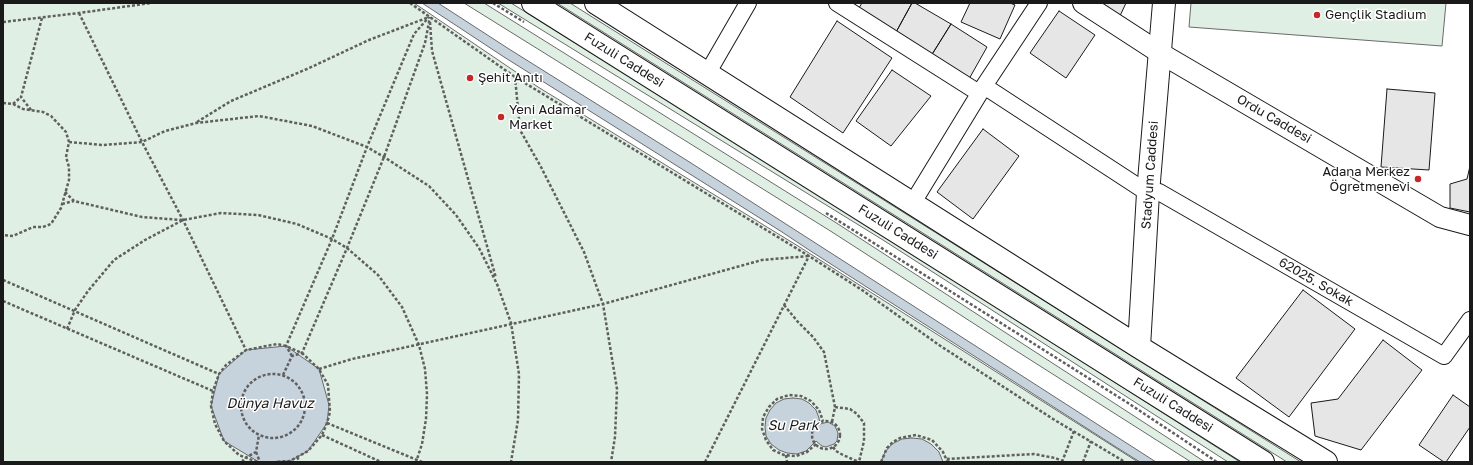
<!DOCTYPE html>
<meta charset="utf-8">
<style>
body{margin:0}
#map{position:relative;width:1473px;height:465px;overflow:hidden;background:#fff;font-family:"Golos Text",sans-serif}
canvas{display:block}
.frame{position:absolute;inset:0;border:4px solid #1a1a1a;pointer-events:none}
</style>
<div id="map">
<canvas width="1473" height="465"></canvas>
<div class="frame"></div>
</div>
<script>
const context = document.querySelector('canvas').getContext('2d');
context.lineJoin = 'round';
function paint(path, color) {
  context.fillStyle = color;
  context.fill(path, 'evenodd');
}
function poly(rows) {
  const path = new Path2D();
  for (const r of rows) {
    if (r.length === 3) {
      path.moveTo(r[0] + r[2], r[1]);
      path.arc(r[0], r[1], r[2], 0, 2 * Math.PI);
      continue;
    }
    path.moveTo(r[0], r[1]);
    for (let i = 2; i < r.length; i += 2) path.lineTo(r[i], r[i + 1]);
  }
  return path;
}
function strokePath(path, color, width, dash) {
  context.strokeStyle = color;
  context.lineWidth = width;
  context.lineCap = dash ? 'butt' : 'round';
  context.setLineDash(dash || []);
  context.stroke(path);
}
function label(font, color, halo, rows, align = 'center') {
  context.font = font + ' "Golos Text",sans-serif';
  context.lineWidth = 3;
  context.setLineDash([]);
  context.textBaseline = 'middle';
  context.strokeStyle = halo;
  context.fillStyle = color;
  for (const [text, x, y, turn = 0] of rows) {
    context.save();
    context.translate(x, y);
    context.rotate((+turn || 0) * Math.PI / 180);
    context.textAlign = isNaN(turn) ? turn : align;
    if (halo) context.strokeText(text, 0, 0);
    context.fillText(text, 0, 0);
    context.restore();
  }
}
const green = poly([
 [3,3,414,3,538,87,798,246,1138,462,3,462,3,3],
 [464,3,484,3,838,224,1205,462,1191,462,1007,345,832,232,464,3],
 [498,3,511,3,886,236,987,301,1240,462,1228,462,883,240,498,3],
 [557,3,570,3,1301,462,1287,462,557,3],
 [1191,3,1446,3,1442,46,1189,27,1191,3]
]);
const water = poly([
 [422,3,438,3,509,49,691,163,1156,462,1140,462,1116,447,809,250,782,232,504,57,422,3],
 [286,346,319,369,329,405,327,423,308,451,290,461,259,462,224,441,211,406,219,374,246,350,286,346],
 [793,398,802,399,809,403,816,410,819,418,820,424,828,422,835,426,838,433,837,441,834,444,826,447,822,446,816,441,806,451,797,454,787,453,779,450,771,444,766,436,765,427,766,418,770,410,776,403,784,399,793,398],
 [912,438,922,439,931,444,939,452,943,462,881,462,885,452,892,444,902,439,912,438]
]);
const building = poly([
 [862,3,912,3,895,34,857,11,862,3],
 [912,3,915,3,951,24,931,56,895,34,912,3],
 [970,3,1010,3,1015,5,1000,39,961,22,970,3],
 [1087,3,1126,3,1119,18,1087,3],
 [1059,11,1095,35,1066,78,1030,53,1059,11],
 [837,21,892,58,843,133,790,97,837,21],
 [951,24,987,47,969,79,931,56,951,24],
 [892,70,931,96,891,146,856,121,892,70],
 [1387,89,1435,93,1429,170,1381,167,1387,89],
 [983,129,1019,156,973,219,937,192,983,129],
 [1470,166,1470,212,1450,208,1450,184,1467,179,1470,166],
 [1303,290,1355,329,1289,417,1236,378,1303,290],
 [1383,340,1422,370,1361,450,1315,436,1311,403,1338,399,1383,340],
 [1453,395,1470,407,1470,427,1446,462,1444,462,1419,445,1453,395]
]);
const path = poly([
 [410,3,515,77,809,256,862,290,939,345,1053,419,1125,462],
 [493,3,524,22],
 [79,13,142,142,183,220,246,350],
 [3,22,79,13,151,3],
 [430,22,432,51,496,278],
 [515,77,520,130,541,167,584,252,603,304,617,389,615,437,611,462],
 [3,103,13,104,23,109,43,112,51,116,66,132,69,142,66,157,69,167,69,180,61,208,51,224,43,227,33,227,13,236,3,235],
 [13,104,21,97],
 [31,110,21,97,42,18],
 [197,122,231,101,307,69,369,40,429,17],
 [69,142,103,145,142,142,165,131,196,123,259,116,312,126,367,147,384,157,429,186,456,215,479,248,497,284,511,323,519,374,518,420,511,462],
 [65,192,74,201,142,217,182,220],
 [62,204,74,201],
 [826,213,1128,403,1217,462],
 [3,280,219,374],
 [3,301,213,391],
 [784,305,798,322,813,337,824,352,835,407,832,422],
 [67,329,75,310,88,291,114,260,145,240,183,220,221,213,258,215,297,224,332,239,347,248,378,275,402,307,419,345,425,369,427,394,426,419,422,444,416,462],
 [292,356,286,346,332,239,367,147,414,34,429,17],
 [319,369,352,359,603,304,762,260,809,256],
 [273,406,32],
 [283,375,292,356,302,353,347,248,384,157,425,43,430,17],
 [835,407,850,409,857,414,864,423,864,441,859,462],
 [826,435,14],
 [327,423,422,462],
 [322,435,381,462],
 [816,444,807,452,796,456,784,455,773,450,766,440,762,429,763,417,769,407,777,399,789,395,801,396,811,401,819,410,823,421],
 [833,447,836,451,843,455,859,462],
 [256,452,260,462],
 [786,455,787,462],
 [297,457,300,462],
 [242,462,245,458,256,452,259,435],
 [257,462,239,455,224,441,215,424,211,406,213,391,219,374,226,365,246,350,277,344,286,346,302,353,319,369,328,385,330,412,327,423,322,435,308,451,290,461,275,462],
 [705,462,809,256],
 [881,462,887,448,893,442,900,438,916,435,932,440,943,452,947,461],
 [949,462,946,459,1034,454,1055,458,1065,462],
 [1062,462,1074,431],
 [1083,462,1091,441]
]);
const minor = poly([
 [837,3,979,93],
 [707,74,748,3],
 [984,86,1148,193,1159,192,1444,356,1470,320],
 [912,204,984,86,1039,3]
]);
const tertiary = poly([
 [1083,3,1160,53,1440,217,1470,225]
]);
const secondary = poly([
 [533,3,1263,462],
 [596,3,1139,347,1326,462],
 [1139,347,1148,193,1164,3]
]);
const markers = [
 [1317,15,4,"#c62828"],
 [470,78,4,"#c62828"],
 [501,117,4,"#c62828"],
 [1418,179,4,"#c62828"]
];
const poiNames = [
 ["Gençlik Stadium",1325,15],
 ["Şehit Anıtı",478,78],
 ["Yeni Adamar",509,110],
 ["Market",509,125],
 ["Adana Merkez",1410,172,"right"],
 ["Öğretmenevi",1410,187,"right"]
];
const streetNames = [
 ["Fuzuli Caddesi",624,60,32],
 ["Ordu Caddesi",1274,119,30],
 ["Stadyum Caddesi",1150,175,-86],
 ["Fuzuli Caddesi",898,232,32],
 ["62025. Sokak",1316,282,30],
 ["Fuzuli Caddesi",1173,405,32]
];
const waterNames = [
 ["Dünya Havuz",270,404],
 ["Su Park",793,426]
];
paint(green, '#e0efe3');
strokePath(green, '#6a6a6a', 1);
paint(water, '#c6d2dc');
strokePath(water, '#6a6a6a', 1);
paint(building, '#e6e6e6');
strokePath(building, '#1a1a1a', 1);
strokePath(minor, '#1a1a1a', 18);
strokePath(tertiary, '#1a1a1a', 22);
strokePath(secondary, '#1a1a1a', 24);
strokePath(path, '#5f5f5f', 2.5, [3, 2]);
strokePath(minor, '#fff', 16);
strokePath(tertiary, '#fff', 20);
strokePath(secondary, '#fff', 22);
for (const [x, y, r, color] of markers) {
  const dot = new Path2D();
  dot.arc(x, y, r, 0, 2 * Math.PI);
  context.fillStyle = color;
  context.fill(dot);
  strokePath(dot, '#fff', 1.5);
}
label('13px', '#1a1a1a', '#fff', poiNames, 'left');
label('13px', '#1a1a1a', '#fff', streetNames);
label('italic 14px', '#1a1a1a', '#fff', waterNames);
</script>
